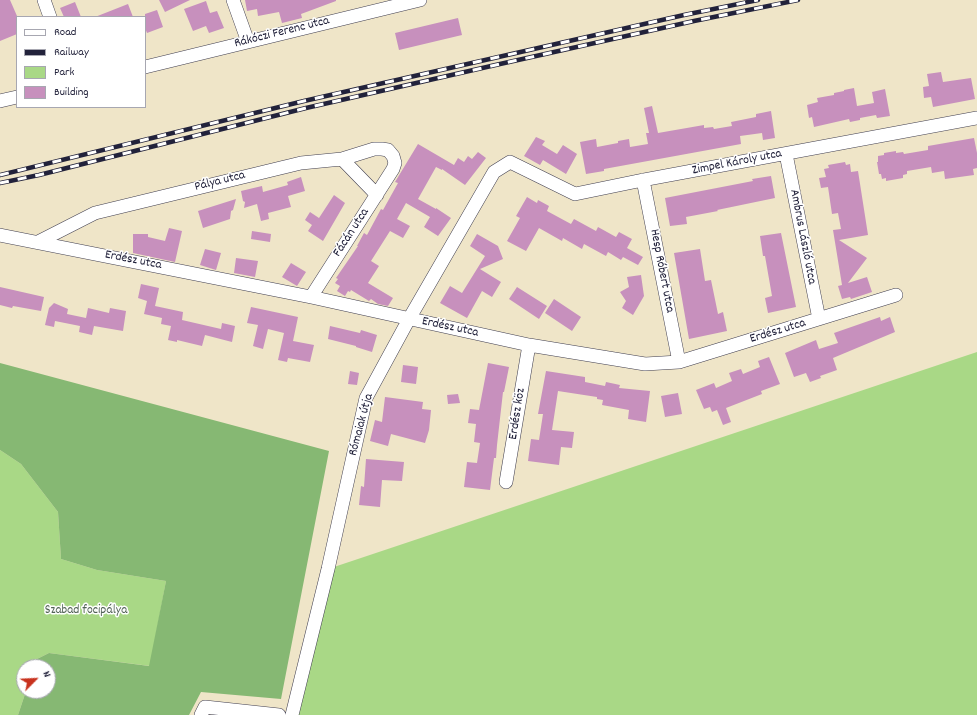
<!DOCTYPE html>
<meta charset="utf-8">
<style>
body{margin:0}
#map{position:relative;width:977px;height:715px;overflow:hidden;background:#efe5c8;font-family:Dekko,sans-serif}
canvas{display:block}
.legend{position:absolute;left:16px;top:16px;width:130px;height:92px;box-sizing:border-box;background:#fff;border:1px solid #a7a7b1;margin:0;padding:5px 7px;list-style:none;font-size:12px;color:#22223b}
.legend li{display:flex;align-items:center;gap:8px;height:20px}
.legend b{width:20px;border:1px solid #a7a7b1}
.north{position:absolute;left:16px;top:659px;width:40px;height:40px;box-sizing:border-box;background:#fff;border:1px solid #a7a7b1;border-radius:50%;rotate:66deg;font-size:11px;font-weight:700;line-height:16px;text-align:center;color:#22223b}
.north::after{content:'';display:block;margin:auto;width:14px;height:18px;background:#c8321e;clip-path:polygon(50% 0,100% 100%,50% 72%,0 100%)}
</style>
<div id="map">
<canvas width="977" height="715"></canvas>
<ul class="legend">
<li><b style="height:5px;background:#fff"></b>Road</li>
<li><b style="height:5px;background:#22223b"></b>Railway</li>
<li><b style="height:11px;background:#a9d886"></b>Park</li>
<li><b style="height:11px;background:#c790bd"></b>Building</li>
</ul>
<div class="north">N</div>
</div>
<script>
const context = document.querySelector('canvas').getContext('2d');
context.lineJoin = 'round';
function paint(path, color) {
  context.fillStyle = color;
  context.fill(path, 'evenodd');
}
function poly(rows) {
  const path = new Path2D();
  for (const r of rows) {
    path.moveTo(r[0], r[1]);
    for (let i = 2; i < r.length; i += 2) path.lineTo(r[i], r[i + 1]);
  }
  return path;
}
function strokePath(path, color, width, dash) {
  context.strokeStyle = color;
  context.lineWidth = width;
  context.lineCap = dash ? 'butt' : 'round';
  context.setLineDash(dash || []);
  context.stroke(path);
}
function label(font, color, halo, rows, align = 'center') {
  context.font = font + ' Dekko,sans-serif';
  context.lineWidth = 3;
  context.setLineDash([]);
  context.textBaseline = 'middle';
  context.strokeStyle = halo;
  context.fillStyle = color;
  for (const [text, x, y, turn = 0] of rows) {
    context.save();
    context.translate(x, y);
    context.rotate((+turn || 0) * Math.PI / 180);
    context.textAlign = isNaN(turn) ? turn : align;
    if (halo) context.strokeText(text, 0, 0);
    context.fillText(text, 0, 0);
    context.restore();
  }
}
const green = poly([
 [977,352,977,715,292,715,328,569],
 [0,450,21,464,58,512,61,559,97,570,166,581,150,666,49,653,37,659,34,667,24,667,24,691,26,691,18,715,0,715]
]);
const forest = poly([
 [0,363,329,451,281,699,201,692,189,715,18,715,26,691,48,691,48,667,34,667,37,659,49,653,149,666,166,581,97,570,61,559,58,512,21,464,0,450]
]);
const building = poly([
 [0,0,10,0,17,16,17,34,0,41],
 [159,0,190,0,165,12],
 [245,0,336,0,336,1,301,14,302,18,282,23,279,12,258,16,257,9,247,11],
 [206,1,210,13,217,11,224,28,209,33,206,26,193,31,184,9],
 [75,2,81,17,64,17,60,8],
 [128,4,133,17,95,17],
 [157,10,163,27,147,33,145,28,145,14],
 [458,18,462,35,399,50,395,33],
 [941,72,943,82,971,78,975,99,933,107,931,97,924,98,923,87,929,86,927,74],
 [854,88,857,106,874,103,872,92,885,89,890,116,877,118,876,115,860,118,860,120,850,122,849,119,814,127,812,117,809,118,807,105,818,102,817,98,834,95,834,93,844,91,844,90],
 [652,106,658,133,704,125,704,128,713,127,714,129,732,126,731,122,756,117,756,114,771,111,775,138,763,140,762,133,740,136,741,144,604,169,604,171,586,174,580,142,596,139,597,147,618,143,618,141,629,139,630,147,648,144,646,133,649,133,644,108],
 [536,137,545,141,542,145,557,154,563,145,577,154,566,174,543,160,540,165,524,156],
 [974,138,977,153,977,168,973,169,974,175,945,179,944,171,932,173,931,167,907,171,907,174,903,175,903,178,886,181,886,178,882,179,881,174,879,174,877,162,878,162,878,156,884,155,884,153,896,151,896,153,903,152,904,154,928,150,928,146],
 [418,144,454,165,458,158,464,162,468,156,472,159,478,152,486,158,465,185,442,169,442,170,436,167,418,199,436,209,436,208,451,218,438,236,424,227,430,217,406,203,397,219,410,226,403,238,390,231,371,261,379,266,368,283,393,298,388,306,378,304,371,299,369,301,351,290,350,292,348,291,345,296,337,291,340,286,335,283,338,279,336,278,358,246,357,246,364,233,367,235,381,209,383,210,398,183,395,182],
 [845,162,846,165,850,164,851,172,858,171,868,235,839,240,867,258,848,283,867,277,872,292,851,299,850,297,842,299,838,286,842,285,833,230,841,229,838,213,832,214,828,187,821,188,819,178,826,177,824,169,829,168,828,165],
 [771,176,775,198,717,210,718,211,686,217,687,224,670,226,665,198,753,181,752,179],
 [301,177,305,191,288,196,291,207,268,213,269,219,261,221,257,204,244,208,245,202,243,201,241,191,262,186,263,192,288,185,287,182],
 [334,195,345,203,323,241,308,231,312,225,305,220,310,212,319,218],
 [527,197,537,203,538,200,549,206,547,211,571,224,574,219,596,231,598,227,616,237,619,232,632,239,627,248,643,257,638,265,623,257,621,260,608,252,606,256,584,244,582,249,563,238,562,241,539,228,526,251,507,241,520,218,516,216],
 [236,199,233,210,231,211,230,219,203,228,198,211],
 [169,228,182,231,175,262,133,253,133,234,148,234,148,237,165,241],
 [252,231,271,234,270,242,251,239],
 [781,233,796,307,768,313,765,298,772,296,765,256,763,256,760,236],
 [477,234,498,246,503,259,480,269,501,282,492,297,482,291,467,318,440,303,450,286,462,293,485,256,470,246],
 [205,249,221,253,216,270,200,265],
 [700,249,705,281,711,280,718,314,723,312,727,331,689,339,674,253],
 [236,258,258,261,255,277,234,273],
 [291,263,306,272,297,286,282,277],
 [641,275,644,296,633,315,622,308,626,301,620,292,629,287,627,277],
 [141,284,159,288,155,306,183,312,182,320,221,329,222,323,235,326,232,342,205,335,202,346,177,340,177,342,168,340,171,326,161,324,162,318,144,314,147,301,138,298],
 [0,287,44,297,41,311,13,306,12,308,0,305],
 [517,287,547,306,539,319,509,299],
 [554,299,581,317,572,331,545,313],
 [54,303,68,309,67,314,86,318,88,308,109,313,110,308,126,311,123,331,94,326,92,335,79,332,80,326,55,321,54,327,45,325,49,308],
 [251,307,298,317,293,341,314,345,310,362,288,358,287,362,278,360,284,333,268,329,263,349,253,346,258,325,247,323],
 [880,317,881,321,890,317,895,332,833,358,837,370,820,376,821,378,810,382,806,373,794,377,785,353,816,340,819,349,838,343,834,333],
 [330,326,360,333,361,330,377,335,372,352,356,347,356,346,328,339],
 [769,357,780,384,761,391,762,394,726,408,731,422,723,425,717,410,712,412,710,407,704,409,696,390,714,383,716,388,732,381,729,373,741,369,743,374,760,367,758,361],
 [488,363,509,367,504,392,503,392,497,445,496,458,494,458,490,490,464,487,467,462,477,463,480,443,474,442,476,424,468,423,470,409,479,410],
 [403,365,418,367,416,384,401,382],
 [350,371,359,373,357,385,348,384],
 [546,371,585,377,585,382,605,386,606,382,620,385,619,388,650,391,646,422,628,419,629,410,602,405,603,400,597,399,597,397,558,391,552,430,574,432,572,448,561,447,559,465,528,461,531,439,539,440,543,414,538,414],
 [678,393,682,414,665,417,661,396],
 [458,394,460,403,448,404,447,395],
 [385,397,423,402,422,409,431,410,429,430,425,443,391,434,388,446,370,441,375,420,382,422],
 [366,459,404,462,402,481,382,480,380,507,359,505,361,486,364,487]
]);
const minor = poly([
 [44,0,50,17],
 [233,0,248,42],
 [145,67,420,0],
 [0,101,17,97],
 [786,154,819,319],
 [342,159,377,195],
 [643,180,679,362],
 [0,235,311,297,529,345,645,364,679,362,896,295],
 [38,242,95,213,301,163,342,159,374,149,382,149,388,150,393,156,395,163,393,169,311,297],
 [506,482,529,345],
 [201,715,205,707,279,715],
 [292,715,328,569,366,398,409,319,494,172,510,162,575,194,643,180,977,118]
]);
const rail = poly([
 [0,175,304,101,684,15,758,0],
 [0,183,39,175,306,108,500,64,694,21,798,0]
]);
const streetNames = [
 ["Rákóczi Ferenc utca",282,33,-14],
 ["Zimpel Károly utca",737,163,-11],
 ["Pálya utca",220,182,-14],
 ["Fácán utca",352,233,-57],
 ["Ambrus László utca",802,237,79],
 ["Erdész utca",133,261,11],
 ["Hesp Róbert utca",661,271,79],
 ["Erdész utca",450,328,12],
 ["Erdész utca",778,332,-17],
 ["Erdész köz",518,414,-81],
 ["Rómaiak útja",362,425,-75]
];
const parkNames = [
 ["Szabad focipálya",86,611]
];
paint(green, '#a9d886');
paint(forest, '#86b873');
paint(building, '#c790bd');
strokePath(minor, '#413f50', 14);
strokePath(minor, '#fff', 13);
strokePath(rail, '#22223b', 4.5);
strokePath(rail, '#fff', 3, [9]);
label('13px', '#22223b', '#fff', streetNames);
label('13px', '#516255', '#fff', parkNames);
</script>
